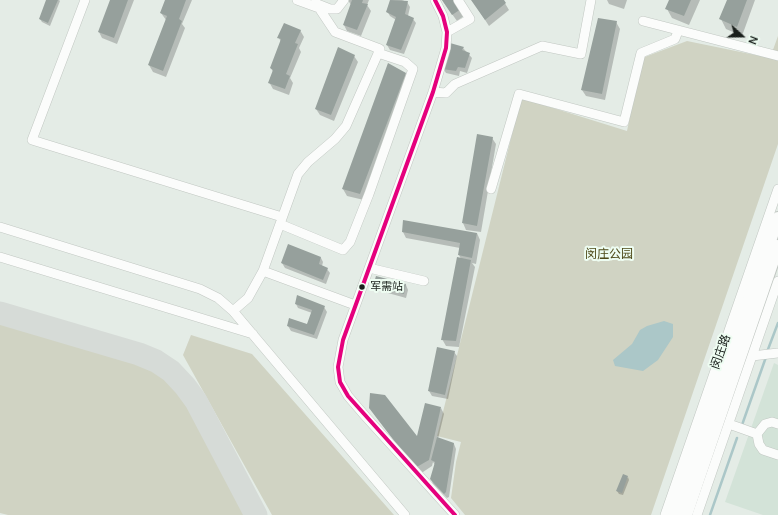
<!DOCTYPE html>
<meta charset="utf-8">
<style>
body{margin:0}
#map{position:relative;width:778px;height:515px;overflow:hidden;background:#e4ece6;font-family:Manrope,sans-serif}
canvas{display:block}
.north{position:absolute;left:722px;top:16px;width:40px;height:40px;-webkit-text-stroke:3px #eefdf2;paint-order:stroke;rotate:111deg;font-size:11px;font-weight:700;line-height:16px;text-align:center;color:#191f1b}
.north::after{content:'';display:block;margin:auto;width:14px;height:18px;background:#191f1b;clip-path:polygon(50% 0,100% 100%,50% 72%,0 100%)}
</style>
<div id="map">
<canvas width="778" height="515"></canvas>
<div class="north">N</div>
</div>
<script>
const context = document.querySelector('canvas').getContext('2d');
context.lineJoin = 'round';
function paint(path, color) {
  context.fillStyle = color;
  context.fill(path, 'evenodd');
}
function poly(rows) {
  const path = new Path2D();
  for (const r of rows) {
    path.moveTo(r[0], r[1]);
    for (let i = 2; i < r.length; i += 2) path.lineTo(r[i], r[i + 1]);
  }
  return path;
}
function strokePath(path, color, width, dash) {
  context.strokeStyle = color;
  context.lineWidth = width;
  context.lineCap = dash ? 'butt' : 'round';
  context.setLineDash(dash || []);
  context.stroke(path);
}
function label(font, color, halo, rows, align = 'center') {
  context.font = font + ' Manrope,"Noto Sans SC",sans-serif';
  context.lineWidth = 4;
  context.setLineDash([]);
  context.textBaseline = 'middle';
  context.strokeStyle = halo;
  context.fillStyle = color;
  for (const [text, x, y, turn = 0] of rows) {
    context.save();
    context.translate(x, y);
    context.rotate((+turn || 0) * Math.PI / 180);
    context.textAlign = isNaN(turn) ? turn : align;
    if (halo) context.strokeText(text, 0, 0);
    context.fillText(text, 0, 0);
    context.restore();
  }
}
const built = poly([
 [774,363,778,365,778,515,763,515,725,502]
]);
const green = poly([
 [778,36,778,144,651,515,465,515,451,498,456,462,461,442,437,436,521,98,627,131,642,58,687,41,770,58],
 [0,320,139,362,158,373,175,387,189,402,250,515,8,515,0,513],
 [191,335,252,354,394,515,272,515,183,355]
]);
const water = poly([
 [664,321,673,324,673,337,658,360,643,371,615,366,613,360,632,344,640,330,647,326]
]);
const shadow = poly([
 [47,0,59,0,60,1,50,26,42,22,40,19],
 [111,0,134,0,117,44,102,38,99,32],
 [167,0,192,0,182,24,185,28,166,77,153,72,149,65,166,20,161,13],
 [348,0,369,0,367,5,371,11,361,36,347,31,344,25,351,5],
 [391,0,402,0,407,2,410,7,408,16,413,19,416,23,404,54,390,50,387,45,396,20,390,16,387,11],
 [442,0,453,0,464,16,457,21],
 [472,0,503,0,509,10,489,26],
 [607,0,627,0,624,9,609,4],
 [670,0,700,0,689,25,672,18,667,9],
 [728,0,755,0,742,36,726,29,721,19],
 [616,22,620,29,605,100,586,96,582,90],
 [300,30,304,37,299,48,301,52,290,78,293,83,289,95,273,89,269,82,273,72,271,68,281,42,279,38],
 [463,48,472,58,467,73,460,71,459,76,446,73,443,68],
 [354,56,358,62,334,121,320,115,316,109],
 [405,73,409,80,364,200,347,196,343,189],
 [478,135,492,138,496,144,481,232,466,230,463,223],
 [403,232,477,233,480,240,476,264,472,263,475,267,459,347,446,346,442,339,461,259,459,255,460,248,406,238],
 [321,258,323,262,322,266,327,269,330,273,326,284,285,268,282,263],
 [406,285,408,290,406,298,377,290,374,286],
 [296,304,324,307,327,312,317,339,291,331,288,326,307,325,312,313,298,308],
 [454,352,457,356,448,399,432,396,429,391],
 [441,408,444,414,438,439,454,444,456,449,449,497,447,498,433,484,431,479,435,465,433,462,432,466,420,474,374,414,417,439],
 [628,477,629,480,623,495,619,494,617,491]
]);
const stream = poly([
 [767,352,778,323],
 [742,425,766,357],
 [710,515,737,438]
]);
const taxiway = poly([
 [0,313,139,354,156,361,171,371,185,386,196,401,256,515]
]);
const building = poly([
 [46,0,58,0,48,23,39,19],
 [110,0,128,0,114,38,98,32],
 [165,0,186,0,179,19,182,21,163,71,148,65,167,16,160,13],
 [352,0,363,0,362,3,368,4,357,30,343,25],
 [390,0,408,1,405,14,414,18,401,50,386,45,396,17,386,12],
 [442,0,455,0,461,9,452,15],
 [471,0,504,0,506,3,485,20],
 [669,0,691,0,684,16,665,9],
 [727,0,747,0,737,27,719,19],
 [598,18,617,21,602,94,581,90],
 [284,23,301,30,295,43,298,44,286,74,290,76,285,89,268,83,273,70,270,68,281,39,277,38],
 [450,43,464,47,462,50,470,53,465,68,458,67,456,71,442,69],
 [338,47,355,55,331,115,315,109],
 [388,63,406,73,360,194,342,189],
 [477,134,493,137,477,226,462,223],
 [403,220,477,233,472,258,458,255,460,243,402,232],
 [288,244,321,257,319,264,328,268,323,280,281,263],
 [457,257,471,260,456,341,441,340],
 [376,276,406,284,404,294,373,286],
 [297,295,325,306,314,335,287,326,289,318,307,324,312,310,295,304],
 [437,347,455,351,445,395,428,391],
 [370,393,385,395,417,436,425,403,441,407,429,460,415,468,369,408],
 [437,437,454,443,446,492,444,494,430,479,435,462,431,460],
 [623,474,628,476,622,493,616,491]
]);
const minor = poly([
 [85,0,32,140,282,217],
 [435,0,443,16,447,32,446,48,433,92,343,340,338,367,340,382,348,396,366,417,455,515],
 [315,3,330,9,337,9,344,0],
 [643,21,778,56],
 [447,32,470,19,458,0],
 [433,92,446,93,455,84,542,46,581,54,591,0],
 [491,189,519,94,624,122,641,53,675,39,678,31],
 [280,224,343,250,350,242,369,194,413,69,405,62,378,53],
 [0,227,200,289,218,298,233,311,405,515],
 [0,257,253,334],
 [369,268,424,281],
 [263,271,355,305],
 [233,311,248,298,263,271,298,174,308,162,335,139,346,126,380,49,335,32,319,8,297,0],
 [752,356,778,353],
 [729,424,757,434],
 [778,424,772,422,765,424,757,434,759,444,763,450,778,455],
 [665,515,778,189],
 [697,515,778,281]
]);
const major = poly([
 [674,515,778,218],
 [686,515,778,246]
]);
const bus1 = poly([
 [435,0,443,16,447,32,446,48,433,92,343,340,338,367,340,382,348,396,455,515]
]);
const markers = [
 [362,287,3.5,"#191f1b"]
];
const busNames = [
 ["军需站",370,287]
];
const parkNames = [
 ["闵庄公园",609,255]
];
const streetNames = [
 ["闵庄路",721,352,-71]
];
paint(built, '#d3e3d8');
paint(green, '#d0d3c3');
paint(water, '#abc7c8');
paint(shadow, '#0003');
strokePath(stream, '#abc7c8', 2.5);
strokePath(taxiway, '#d6dbd7', 23);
paint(building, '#96a09c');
strokePath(minor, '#c1c7c2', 10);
strokePath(major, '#c1c7c2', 14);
strokePath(minor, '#fbfcfb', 9);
strokePath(major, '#fbfcfb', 12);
strokePath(bus1, '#e5007d', 4);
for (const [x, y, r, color] of markers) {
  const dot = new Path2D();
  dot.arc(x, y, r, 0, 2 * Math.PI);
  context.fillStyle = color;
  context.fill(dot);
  strokePath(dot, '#eefdf2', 1.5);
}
label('11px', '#191f1b', '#eefdf2', busNames, 'left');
label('12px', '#4d4917', '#eefdf2', parkNames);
label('12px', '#191f1b', '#eefdf2', streetNames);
</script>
